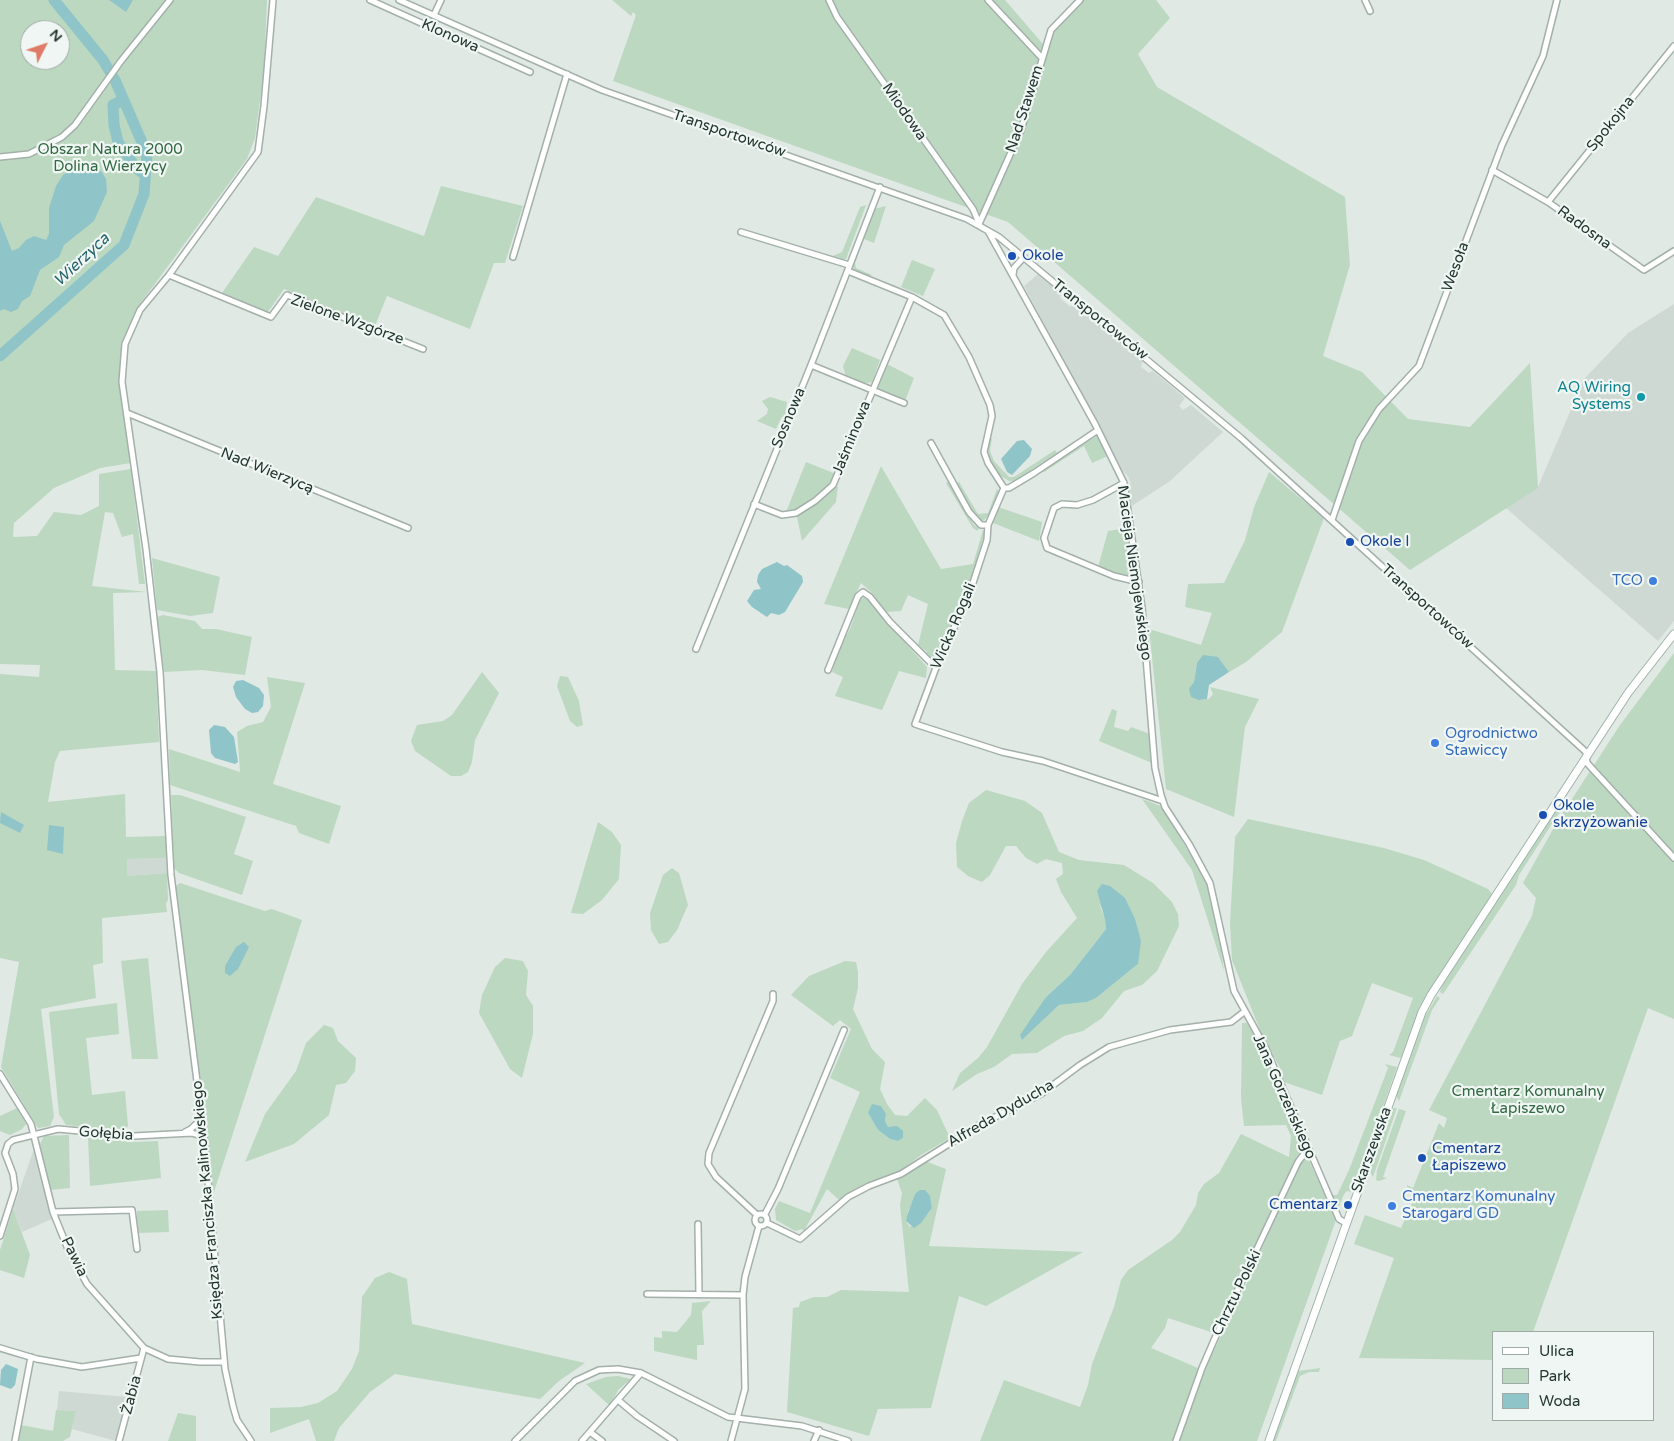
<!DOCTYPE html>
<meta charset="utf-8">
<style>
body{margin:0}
#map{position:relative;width:1674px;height:1441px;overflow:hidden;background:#e0e9e4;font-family:"Varela Round",sans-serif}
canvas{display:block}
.legend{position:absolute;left:1492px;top:1331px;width:162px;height:90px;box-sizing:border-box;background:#f0f6f3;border:1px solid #9eaaa5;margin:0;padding:6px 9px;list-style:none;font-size:15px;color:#233730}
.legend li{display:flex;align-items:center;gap:10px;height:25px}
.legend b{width:25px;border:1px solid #9eaaa5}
.north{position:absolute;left:20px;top:20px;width:50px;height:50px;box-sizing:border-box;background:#f0f6f3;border:1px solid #9eaaa5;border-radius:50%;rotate:49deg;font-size:14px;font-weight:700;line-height:20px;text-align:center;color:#233730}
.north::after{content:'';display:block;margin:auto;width:18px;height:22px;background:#e07b67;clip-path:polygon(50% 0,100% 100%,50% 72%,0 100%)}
</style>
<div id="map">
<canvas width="1674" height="1441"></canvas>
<ul class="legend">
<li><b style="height:6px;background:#fff"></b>Ulica</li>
<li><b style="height:14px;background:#bcd8c1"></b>Park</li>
<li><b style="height:14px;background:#8fc4c8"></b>Woda</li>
</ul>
<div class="north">N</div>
</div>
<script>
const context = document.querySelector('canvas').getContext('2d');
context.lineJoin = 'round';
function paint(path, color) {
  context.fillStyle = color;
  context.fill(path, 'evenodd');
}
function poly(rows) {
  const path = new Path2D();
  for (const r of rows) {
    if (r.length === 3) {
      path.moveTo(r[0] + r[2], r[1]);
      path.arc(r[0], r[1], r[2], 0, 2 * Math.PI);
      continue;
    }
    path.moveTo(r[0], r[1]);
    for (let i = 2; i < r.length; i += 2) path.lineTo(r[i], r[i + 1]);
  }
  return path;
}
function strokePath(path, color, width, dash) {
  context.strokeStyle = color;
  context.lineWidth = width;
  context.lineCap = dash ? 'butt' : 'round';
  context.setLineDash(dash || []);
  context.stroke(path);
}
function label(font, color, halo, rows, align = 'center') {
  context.font = font + ' "Varela Round",sans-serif';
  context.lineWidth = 4.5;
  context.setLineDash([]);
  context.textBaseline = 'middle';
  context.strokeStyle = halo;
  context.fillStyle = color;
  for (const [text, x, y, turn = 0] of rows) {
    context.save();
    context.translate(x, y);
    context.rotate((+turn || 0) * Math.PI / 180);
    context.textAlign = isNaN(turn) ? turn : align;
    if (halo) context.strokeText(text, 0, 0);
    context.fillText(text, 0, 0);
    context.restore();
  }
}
const built = poly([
 [1038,274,1061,293,1060,298,1069,306,1077,306,1143,360,1141,367,1149,373,1153,371,1185,398,1179,406,1183,410,1191,405,1223,432,1170,481,1132,506,1127,487,1131,483,1127,475,1122,470,1024,286],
 [1674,304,1674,621,1658,641,1506,508,1538,487,1584,379,1628,333],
 [167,858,167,873,127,876,126,859],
 [34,1149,52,1219,22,1232,13,1209],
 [59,1391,128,1397,116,1441,72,1429,76,1411,57,1410]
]);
const green = poly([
 [0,0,267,0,264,71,255,138,247,159,140,304,122,341,119,381,131,463,100,468,54,488,14,523,13,537,37,536,54,512,81,515,99,506,99,474,131,469,145,584,139,584,133,534,122,537,113,513,105,512,92,586,147,592,113,593,115,670,156,671,159,742,60,751,55,762,48,802,125,794,126,837,166,836,167,858,127,859,127,876,167,873,168,900,166,903,167,912,102,918,103,963,93,965,96,998,41,1009,54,1117,50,1126,38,1128,1,1067,19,962,0,958,0,674,39,677,40,665,0,664],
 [30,30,60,30,60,60,30,60],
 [612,0,1005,0,1043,44,1083,0,1156,0,1170,18,1138,54,1157,87,1345,197,1350,265,1323,356,1362,372,1408,419,1470,427,1530,363,1538,488,1410,570,1008,222,613,81,636,15,633,12,631,16],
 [441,186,523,206,505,263,494,263,470,329,387,296,375,326,284,289,268,312,222,293,254,247,278,256,316,197,424,236],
 [866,205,846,259,839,261,830,257,842,252,860,207],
 [886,206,874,243,864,239,855,263,856,268,872,275,870,276,856,271,852,267,853,263,874,209],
 [912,260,935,269,923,296,901,287],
 [852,348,880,360,872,382,862,384,846,377,843,366],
 [887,364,914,378,905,401,876,389],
 [770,397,787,402,785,416,781,418,776,429,757,421,767,414,768,409,762,401],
 [1098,435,1108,456,1092,463,1084,446,1044,472,1043,470],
 [992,438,990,451,994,461,1009,477,1014,477,1055,450,1057,453,1014,481,1009,481,998,474,990,461,987,449,988,439],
 [806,462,836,474,829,485,815,496,794,510,786,512],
 [881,466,941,569,973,564,983,530,985,532,970,583,936,660,932,661,924,656,927,652,918,645,928,604,908,595,901,611,886,612,872,593,861,583,849,609,824,604],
 [1269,472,1324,518,1282,632,1246,662,1229,672,1218,657,1197,663,1194,682,1199,700,1209,699,1213,694,1210,687,1259,699,1245,727,1234,817,1166,789,1149,629,1201,645,1212,613,1185,607,1188,584,1224,583,1245,540,1254,507],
 [950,481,974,525,979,528,977,531,973,528,946,483],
 [959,482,978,514,988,513,997,489,999,492,988,516,983,521,974,516,956,483],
 [838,486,836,502,802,541,797,517],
 [998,507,1042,522,1039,541,993,523],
 [1128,528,1135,571,1133,576,1128,578,1098,567,1108,531],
 [152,558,220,577,213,613,190,616,157,610],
 [861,597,867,599,927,667,926,678,899,671,882,710,835,696,843,677,832,672,838,650,850,629],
 [163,615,195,621,202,629,216,629,252,637,245,675,202,670,164,672,157,617],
 [1674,653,1674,1019,1648,1008,1533,1332,1493,1332,1493,1360,1359,1358,1394,1258,1354,1244,1365,1215,1401,1228,1414,1199,1412,1194,1408,1192,1407,1185,1413,1188,1439,1123,1444,1128,1447,1118,1429,1110,1532,916,1536,898,1523,883,1557,822,1620,725],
 [482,672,499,693,475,740,472,762,468,772,461,776,451,776,415,751,411,741,417,725,443,721,452,715],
 [560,676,568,677,579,701,583,725,577,727,570,721,557,686],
 [267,677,305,683,273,784,341,806,329,844,299,833,296,826,170,785,169,749,240,772,237,732,247,726,263,722,271,707],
 [1112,709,1117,711,1114,727,1128,731,1131,727,1150,734,1152,763,1099,741],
 [986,790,1025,801,1042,813,1059,852,1079,860,1124,865,1153,883,1172,902,1178,914,1179,926,1157,971,1142,985,1124,991,1102,1018,1083,1031,1064,1036,1037,1053,1012,1054,994,1067,977,1074,952,1091,960,1073,978,1058,987,1047,1022,984,1046,952,1077,918,1061,892,1056,879,1063,874,1062,863,1046,859,1037,864,1026,858,1016,846,1006,846,990,875,982,882,968,876,957,867,956,843,962,821,969,803],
 [1099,904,1138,964,1096,998,1087,1002,1059,1005,1022,1040,1046,997,1070,975,1106,929,1105,918],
 [171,795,180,795,246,817,234,854,253,861,242,895,179,873,174,868],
 [1564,798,1568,799,1519,875,1516,885,1443,994,1440,992,1442,985],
 [1142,799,1161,806,1205,879,1215,906,1224,971,1192,870],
 [1248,819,1384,848,1424,860,1488,889,1493,895,1428,993,1418,1013,1401,1058,1389,1055,1393,1052,1413,998,1372,983,1352,1036,1340,1041,1322,1095,1284,1082,1279,1066,1262,1035,1232,960,1230,923,1235,837],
 [598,822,612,832,621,845,619,879,602,900,583,914,571,913],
 [672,868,679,873,688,905,677,930,668,942,659,944,651,930,650,913,663,875],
 [180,883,265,911,272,909,302,920,213,1195,175,887],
 [148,958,158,1059,132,1059,121,961],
 [505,958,523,961,528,971,526,995,533,1006,533,1034,522,1078,510,1069,479,1013,482,995,495,967],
 [845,961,856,962,858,972,858,988,853,1009,872,1049,885,1062,880,1089,887,1104,895,1115,907,1116,925,1098,937,1110,950,1138,921,1155,899,1172,859,1187,839,1200,827,1189,804,1231,802,1229,795,1231,776,1220,775,1209,779,1201,810,1213,860,1092,830,1078,851,1029,840,1020,833,1026,791,995,809,976],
 [868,1113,886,1114,885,1121,888,1127,893,1128,903,1138,898,1141,890,1139,878,1130],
 [1437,996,1440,998,1432,1010,1399,1101,1395,1094,1420,1025],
 [117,1003,119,1034,86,1038,92,1095,125,1091,128,1126,123,1131,66,1125,59,1114,49,1012],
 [1242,1023,1247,1023,1251,1028,1272,1071,1294,1125,1304,1145,1303,1150,1297,1156,1218,1326,1211,1332,1168,1318,1165,1328,1151,1348,1198,1368,1174,1441,980,1441,1004,1380,1080,1407,1088,1385,1092,1364,1114,1307,1121,1280,1128,1270,1172,1240,1180,1232,1196,1205,1198,1193,1204,1184,1219,1173,1241,1134,1289,1157,1291,1136,1286,1125,1244,1126,1241,1099],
 [324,1025,333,1028,338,1041,356,1058,355,1071,346,1083,336,1085,329,1115,294,1144,245,1162,265,1114,296,1071,306,1043],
 [1385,1064,1397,1067,1353,1192,1347,1191,1344,1194,1338,1209,1332,1195,1337,1195,1349,1170,1388,1068],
 [17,1108,26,1124,22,1129,10,1135,0,1131,0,1116],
 [1393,1108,1397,1108,1373,1177,1369,1170,1390,1111],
 [1399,1109,1406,1111,1383,1177,1387,1178,1379,1181,1376,1180,1377,1170],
 [69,1135,70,1188,50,1190,40,1144,44,1136],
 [88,1137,136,1142,158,1141,161,1178,90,1186],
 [1307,1156,1336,1220,1257,1441,1178,1441,1208,1362,1243,1292,1295,1173,1303,1159],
 [925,1161,946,1169,929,1246,1083,1252,986,1306,959,1296,931,1408,878,1409,869,1436,787,1412,793,1308,799,1307,800,1302,814,1297,827,1297,841,1290,909,1292,900,1205,902,1193,897,1179],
 [930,1196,932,1208,928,1214,910,1227,906,1221,909,1209],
 [13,1209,30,1255,24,1278,0,1270,0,1250],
 [168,1210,169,1232,137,1233,137,1211],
 [389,1272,407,1279,412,1324,585,1363,559,1381,540,1399,395,1374,370,1392,339,1428,334,1441,316,1441,309,1419,270,1433,270,1408,301,1407,318,1403,337,1391,352,1369,359,1351,362,1297,375,1278],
 [711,1301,702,1311,704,1345,697,1345,697,1360,654,1351,654,1337,662,1338,662,1331,677,1332,691,1315,692,1303],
 [1320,1368,1319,1372,1309,1372,1300,1376,1276,1441,1273,1441,1298,1371],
 [618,1376,631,1379,618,1390,610,1406,586,1384,606,1377],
 [56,1410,76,1411,70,1437,63,1441,18,1441,21,1425,53,1431],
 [178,1413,196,1416,196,1441,168,1441]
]);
const water = poly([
 [109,0,133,0,126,12],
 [89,165,101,171,106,179,107,192,94,221,64,245,59,257,40,270,30,296,22,301,18,309,11,312,4,309,0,311,0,221,12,251,19,248,26,240,34,236,46,240,49,234,49,208,56,186,63,175,75,168],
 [1024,440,1032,449,1030,456,1012,475,1007,472,1001,459,1017,441],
 [777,562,784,566,787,565,802,576,803,582,785,612,779,615,771,613,767,617,752,607,747,601,754,590,761,589,757,582,758,575,762,569],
 [1203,655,1218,657,1229,672,1209,685,1207,699,1199,700,1191,697,1189,689,1194,682,1197,663],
 [243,680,259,688,264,695,263,706,258,712,252,713,245,709,236,697,233,687,236,681],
 [214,725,225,727,234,737,238,762,235,764,215,758,211,753,209,730],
 [1,812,24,825,20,833,0,823],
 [49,825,64,827,63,854,47,850],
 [1102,884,1110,886,1125,898,1135,919,1141,941,1138,964,1096,998,1087,1002,1059,1005,1022,1040,1020,1035,1046,997,1070,975,1106,929,1105,919,1097,891],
 [244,942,249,947,238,969,230,976,225,973,225,966,236,947],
 [872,1104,881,1106,886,1114,885,1121,888,1127,897,1126,903,1131,903,1138,898,1141,890,1139,878,1130,868,1113],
 [920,1190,925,1190,930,1196,932,1208,921,1223,914,1228,906,1221,907,1216,915,1194],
 [6,1364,18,1369,15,1385,11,1389,0,1385,1,1370]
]);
const river = poly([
 [123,100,113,105,114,125,118,142,136,168,145,175],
 [0,356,124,245,144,194,147,154,115,80,103,60,54,0]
]);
const street = poly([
 [370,0,530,72],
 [399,0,602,90,967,219,999,237,1241,438,1586,752,1587,763,1674,858],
 [829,0,837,17,973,209,979,223],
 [988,0,1042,58],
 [1365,0,1370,11],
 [434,15,441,0],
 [0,157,29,154,62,137,75,125,121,61,170,0],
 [1492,170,1548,202,1644,270,1674,251],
 [1548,202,1674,46],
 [979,224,1021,130,1051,30,1080,0],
 [988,231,1095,424,1124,483,1142,608,1155,768,1161,795,1165,807,1189,844,1210,883,1234,991,1266,1049,1339,1219,1346,1223],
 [741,232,849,265],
 [513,257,567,74],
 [848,271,912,297,944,315,969,357,990,405,992,416,984,452,988,463,1004,488],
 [169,275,271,317,287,295,423,349],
 [1013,275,1014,268,1024,257],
 [811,365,904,403],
 [127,413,408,528],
 [931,443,969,512,981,525,988,525,1004,488],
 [1124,483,1093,500,1077,505,1062,504,1054,508,1044,538,1047,548,1114,576,1139,582],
 [1004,488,1009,488,1034,473,1098,430],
 [754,504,782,515,796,513,815,501,833,485,912,297],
 [1332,520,1359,441,1379,409,1419,366,1502,145,1543,56,1557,0],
 [988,525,987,540,969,595,937,665,915,724,1002,752,1043,761,1163,801],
 [696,649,811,365,880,187],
 [828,670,858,596,863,592,870,597,890,622,936,668],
 [0,1074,31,1124,53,1212,68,1249,87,1284,144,1348,168,1359,200,1362,224,1362],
 [185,1132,191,1129,201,1119],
 [53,1212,132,1210,137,1249],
 [761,1220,6],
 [765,1214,778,1189,844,1030],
 [757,1215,716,1177,708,1164,709,1153,773,1001,773,994],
 [767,1223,800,1239,848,1197,869,1186,901,1174,979,1125,1041,1094,1080,1065,1109,1047,1170,1030,1231,1022,1244,1012],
 [698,1224,699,1295],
 [0,1236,15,1189,13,1174,5,1153,8,1144,13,1140,58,1129,134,1136,192,1133,204,1137],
 [647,1294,743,1295],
 [0,1348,37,1359,82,1367,141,1358],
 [618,1400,637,1416,674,1441],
 [590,1432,602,1441],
 [15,1441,31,1357],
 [119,1441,144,1348],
 [251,1441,237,1420,233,1406,225,1369,204,1137,171,875,160,672,146,549,122,382,125,344,140,310,169,275,258,152,264,106,273,0],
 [515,1441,575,1381,599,1370,618,1369,641,1373,728,1417,802,1426,848,1441],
 [582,1441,641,1373],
 [731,1441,745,1389,743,1295,745,1277,759,1226],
 [814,1441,819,1430],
 [1176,1441,1202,1368,1215,1338,1298,1162,1308,1149]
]);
const secondary = poly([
 [1269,1441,1422,1012,1431,995,1628,693,1674,634]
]);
const markers = [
 [1012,256,5,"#1a4fb4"],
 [1641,397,5,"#0f9aa8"],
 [1350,542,5,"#1a4fb4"],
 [1653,581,5,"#3f7fe0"],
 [1435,743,5,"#3f7fe0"],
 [1543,815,5,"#1a4fb4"],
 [1422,1158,5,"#1a4fb4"],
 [1348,1205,5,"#1a4fb4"],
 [1392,1206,5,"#3f7fe0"]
];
const streetNames = [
 ["Klonowa",450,36,24],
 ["Nad Stawem",1025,109,-72],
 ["Miodowa",904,112,55],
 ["Spokojna",1611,124,-51],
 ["Transportowców",729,134,19],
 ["Radosna",1584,228,36],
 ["Wesoła",1456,267,-70],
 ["Zielone Wzgórze",347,320,20],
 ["Transportowców",1100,320,39],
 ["Sosnowa",789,418,-67],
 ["Jaśminowa",852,438,-68],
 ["Nad Wierzycą",267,471,22],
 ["Macieja Niemojewskiego",1134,573,82],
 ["Transportowców",1427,607,42],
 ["Wicka Rogali",954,626,-67],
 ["Jana Gorzeńskiego",1284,1097,66],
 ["Alfreda Dyducha",1001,1114,-30],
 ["Gołębia",106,1134,4],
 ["Skarszewska",1372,1150,-70],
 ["Księdza Franciszka Kalinowskiego",208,1200,-95],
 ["Pawia",74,1257,64],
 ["Chrztu Polski",1237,1293,-64],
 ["Żabia",132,1395,-75]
];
const parkNames = [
 ["Obszar Natura 2000",110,150],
 ["Dolina Wierzycy",110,167],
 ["Cmentarz Komunalny",1528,1092],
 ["Łapiszewo",1528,1109]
];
const transitNames = [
 ["Okole",1022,256],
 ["Okole I",1360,542],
 ["Okole",1553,806],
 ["skrzyżowanie",1553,823],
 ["Cmentarz",1432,1149],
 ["Łapiszewo",1432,1166],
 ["Cmentarz",1338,1205,"right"]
];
const cultureNames = [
 ["AQ Wiring",1631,388],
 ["Systems",1631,405]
];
const shopNames = [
 ["TCO",1643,581,"right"],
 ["Ogrodnictwo",1445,734],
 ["Stawiccy",1445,751],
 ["Cmentarz Komunalny",1402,1197],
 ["Starogard GD",1402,1214]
];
const waterNames = [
 ["Wierzyca",82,260,-43]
];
paint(built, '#cfd9d3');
paint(green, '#bcd8c1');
paint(water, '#8fc4c8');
strokePath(river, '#8fc4c8', 11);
strokePath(street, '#a4b0aa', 8);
strokePath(secondary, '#a1b3ab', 9);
strokePath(street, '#fff', 5);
strokePath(secondary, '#fff', 7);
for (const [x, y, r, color] of markers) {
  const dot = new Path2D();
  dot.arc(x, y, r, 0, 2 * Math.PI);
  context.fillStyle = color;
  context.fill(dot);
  strokePath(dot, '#f0f6f3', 2);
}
label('15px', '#233730', '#f0f6f3', streetNames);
label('15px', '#326943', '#f0f6f3', parkNames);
label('15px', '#164399', '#f0f6f3', transitNames, 'left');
label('15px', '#0d838f', '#f0f6f3', cultureNames, 'right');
label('15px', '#366cbe', '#f0f6f3', shopNames, 'left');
label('italic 16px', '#25656b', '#f0f6f3', waterNames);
</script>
